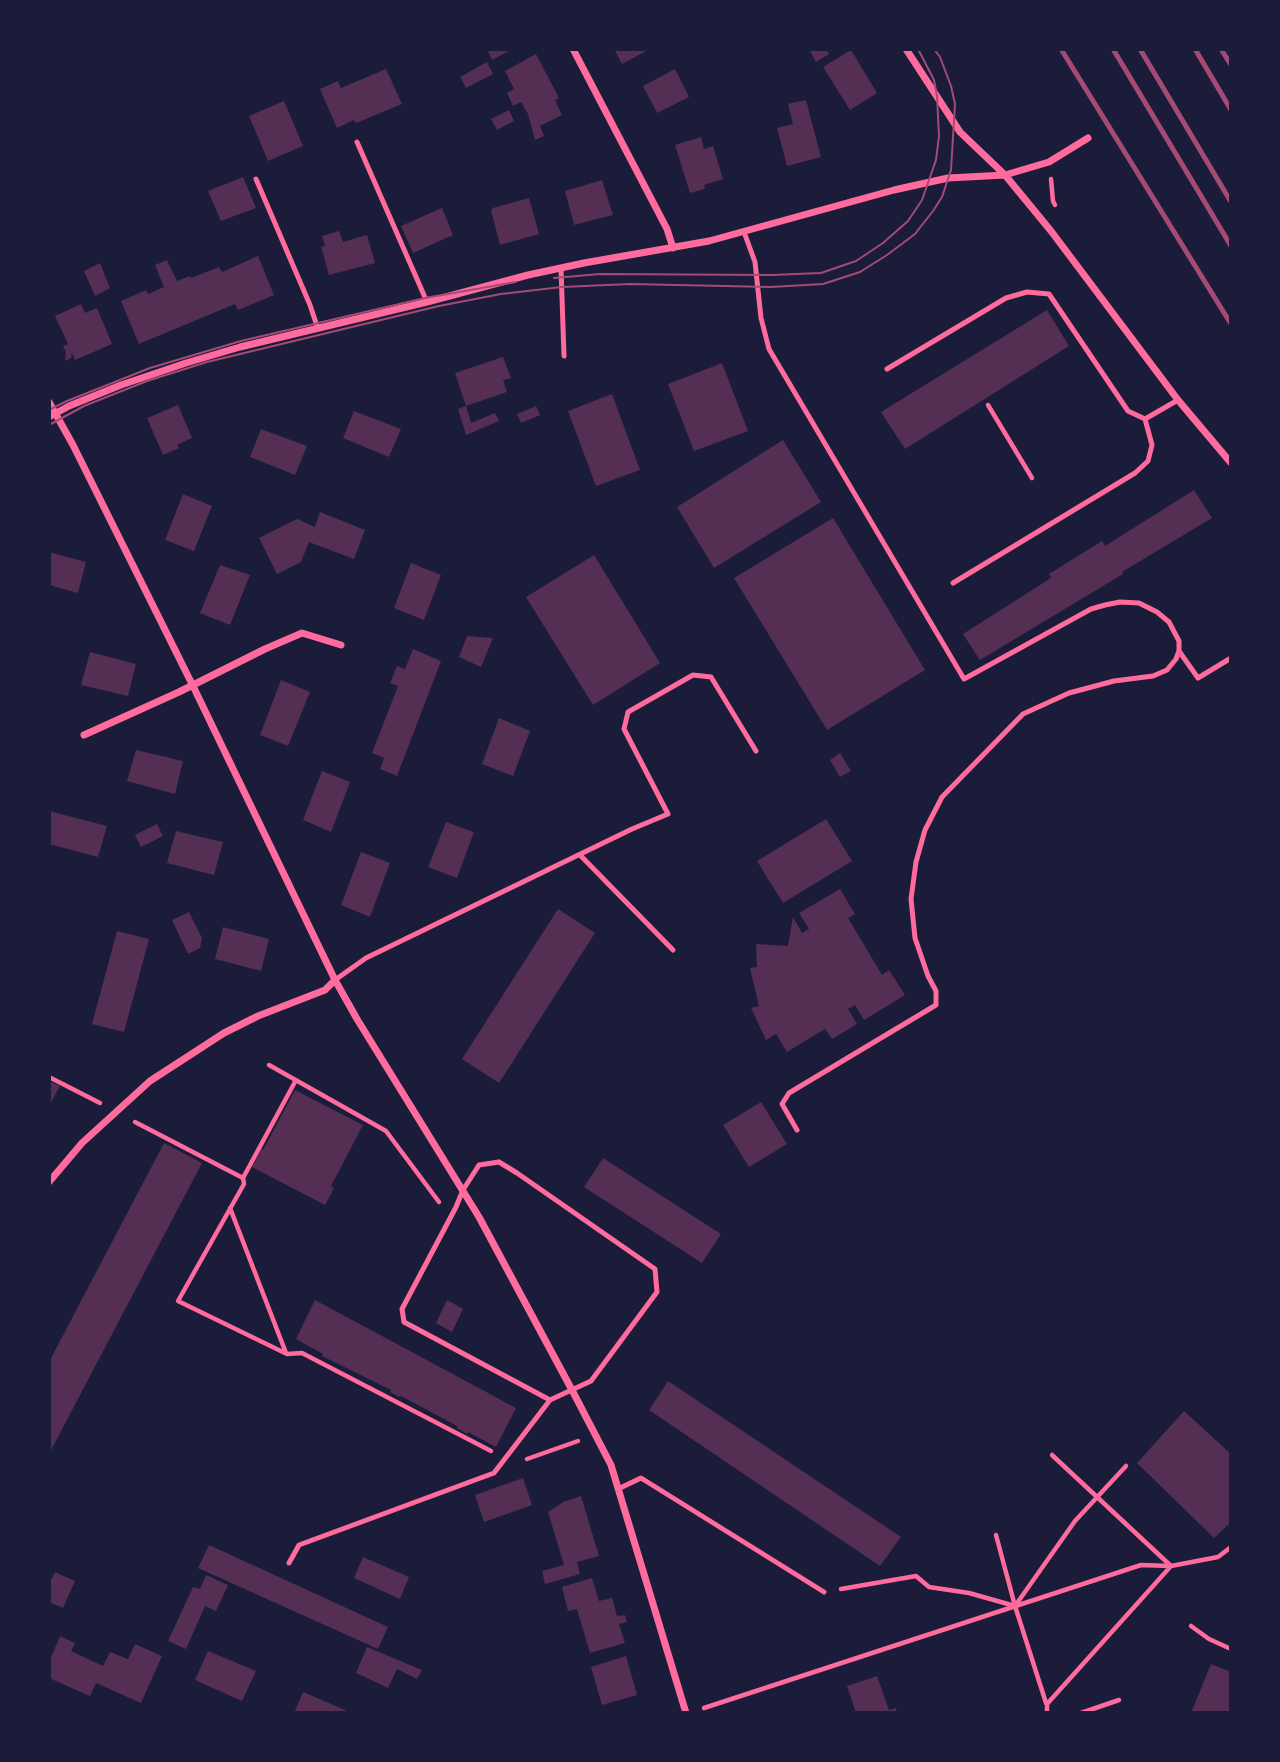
<!DOCTYPE html>
<style>
body{margin:0}
#map{position:relative;width:1280px;height:1762px;overflow:hidden;background:#1b1b3a;font-family:"Nunito Sans",sans-serif}
canvas{display:block}
.frame{position:absolute;inset:0;border:51px solid #1b1b3a;pointer-events:none}
</style>
<div id="map">
<canvas width="1280" height="1762"></canvas>
<div class="frame"></div>
</div>
<script>
const context = document.querySelector('canvas').getContext('2d');
context.lineJoin = 'round';
function paint(path, color) {
  context.fillStyle = color;
  context.fill(path, 'evenodd');
}
function poly(rows) {
  const path = new Path2D();
  for (const r of rows) {
    path.moveTo(r[0], r[1]);
    for (let i = 2; i < r.length; i += 2) path.lineTo(r[i], r[i + 1]);
  }
  return path;
}
function strokePath(path, color, width, dash) {
  context.strokeStyle = color;
  context.lineWidth = width;
  context.lineCap = dash ? 'butt' : 'round';
  context.setLineDash(dash || []);
  context.stroke(path);
}
const building = poly([
 [487,49,513,49,492,60],
 [614,49,650,49,622,64],
 [813,49,826,49,829,54,816,62,810,51],
 [851,50,877,93,850,110,823,67],
 [536,54,559,98,555,100,562,115,540,126,544,136,535,140,528,114,521,102,513,106,507,93,514,89,505,71],
 [487,62,493,74,466,88,460,77],
 [386,69,402,104,356,123,354,120,337,128,320,89,338,81,341,88],
 [675,69,689,97,657,113,643,86],
 [806,100,821,157,787,166,777,128,793,124,788,104],
 [284,101,303,146,268,161,249,116],
 [509,110,514,121,497,130,491,119],
 [701,137,704,149,713,146,723,179,704,185,705,189,690,193,675,145],
 [243,177,256,208,221,221,208,191],
 [602,180,613,215,574,225,565,191],
 [529,198,539,234,500,245,491,210,493,208],
 [442,208,453,235,413,253,401,226],
 [339,231,343,242,367,235,375,263,329,275,321,247,325,246,322,236],
 [258,256,274,295,238,310,235,304,139,344,121,301,146,290,148,294,164,287,155,265,167,260,177,281,190,276,191,278,219,267,222,272],
 [100,263,110,288,95,296,84,271],
 [81,304,85,313,97,308,112,344,75,360,72,353,71,358,65,361,66,352,63,346,68,344,55,316],
 [1047,310,1069,346,905,449,881,412],
 [503,357,511,378,503,380,507,392,466,406,455,373],
 [722,363,748,431,694,451,668,384],
 [612,394,640,470,596,486,568,411],
 [178,405,192,438,177,445,179,448,163,455,147,418],
 [466,406,471,423,495,413,499,421,466,435,458,409],
 [536,406,540,415,521,423,517,414],
 [354,411,401,429,389,457,343,438],
 [261,429,307,446,295,475,250,457],
 [783,440,821,502,714,568,677,507],
 [1194,490,1212,518,1122,572,1123,574,980,660,963,634,1051,578,1049,574,1102,541,1105,546],
 [183,494,212,506,194,551,165,540],
 [320,512,365,530,354,559,309,542,301,562,277,574,259,538,297,519,315,527],
 [833,518,925,670,827,730,734,578],
 [49,552,86,562,78,593,49,585],
 [594,555,660,663,593,705,526,597],
 [411,563,441,575,424,620,394,608],
 [220,565,250,575,230,625,200,613],
 [467,636,493,638,481,667,459,657],
 [413,649,441,661,397,776,380,769,384,758,372,753,398,686,390,683,397,666,405,669],
 [90,652,136,664,128,696,81,685],
 [281,680,310,692,288,746,260,735],
 [499,718,530,731,513,776,482,764],
 [136,750,183,761,175,794,127,781],
 [840,753,851,771,840,777,830,760],
 [322,771,350,782,331,832,303,820],
 [49,811,107,826,98,857,49,844],
 [826,819,852,861,783,903,757,861],
 [446,822,474,832,457,878,428,867],
 [157,824,163,836,141,847,135,835],
 [176,831,223,842,214,875,167,863],
 [361,852,390,863,370,917,341,905],
 [840,889,855,914,848,918,882,975,889,970,905,995,864,1020,855,1005,848,1009,857,1024,832,1039,825,1029,787,1052,776,1034,766,1040,751,1008,759,1006,750,968,757,967,756,944,788,946,793,917,802,933,809,929,799,913],
 [558,909,595,933,499,1083,462,1059],
 [189,912,202,938,200,948,188,954,172,920],
 [223,927,269,939,261,971,215,959],
 [117,931,149,939,124,1032,92,1024],
 [49,1081,60,1086,49,1106],
 [295,1090,363,1125,331,1186,334,1188,325,1205,252,1167,262,1149,263,1150],
 [761,1102,787,1144,749,1167,723,1125],
 [164,1143,202,1163,49,1454,49,1362],
 [603,1158,721,1234,702,1263,584,1187],
 [315,1300,516,1408,496,1447,468,1432,467,1434,457,1428,457,1426,401,1396,399,1397,390,1392,391,1390,322,1356,323,1354,296,1339],
 [447,1300,463,1309,452,1332,436,1323],
 [668,1381,901,1537,880,1566,649,1410],
 [1184,1411,1231,1454,1231,1522,1214,1538,1137,1463],
 [523,1478,532,1505,484,1522,475,1495],
 [581,1496,599,1556,577,1562,580,1574,545,1584,542,1571,564,1565,548,1512,563,1502],
 [209,1545,388,1627,378,1649,198,1568],
 [363,1557,409,1577,400,1599,354,1578],
 [55,1572,75,1581,63,1608,49,1602,49,1584],
 [206,1575,228,1585,216,1611,205,1606,186,1649,168,1641,193,1587,200,1589],
 [592,1578,599,1601,612,1598,617,1616,625,1615,627,1622,619,1624,625,1643,590,1653,577,1609,568,1611,562,1587],
 [60,1636,75,1643,71,1651,103,1666,110,1652,128,1659,135,1644,162,1656,141,1703,96,1683,90,1696,49,1678,49,1662],
 [367,1647,422,1670,417,1679,397,1669,388,1688,356,1673],
 [208,1651,256,1671,242,1701,195,1680],
 [626,1656,637,1695,602,1705,591,1667],
 [1211,1664,1231,1672,1231,1713,1191,1713],
 [877,1676,889,1710,896,1708,897,1713,856,1713,847,1686],
 [303,1692,352,1713,294,1713]
]);
const path = poly([
 [1051,179,1053,201,1055,205],
 [988,405,1032,478],
 [269,1065,386,1131,439,1202],
 [49,1077,100,1103],
 [135,1122,243,1178,296,1080],
 [243,1178,244,1184,178,1301,287,1354,302,1353,491,1451],
 [230,1208,286,1353],
 [527,1459,578,1441],
 [996,1535,1015,1606,1046,1703],
 [841,1589,916,1576,929,1587,969,1593,1015,1606,1075,1521,1126,1466],
 [1191,1626,1209,1639,1231,1649],
 [704,1708,1141,1565,1171,1566,1218,1557,1231,1547],
 [1047,1713,1047,1704,1171,1566,1052,1455],
 [1081,1713,1119,1700]
]);
const service = poly([
 [357,142,427,302],
 [256,179,310,305,318,329],
 [744,232,755,262,761,318,769,349,964,679,1091,609,1105,605,1120,602,1139,603,1157,612,1169,622,1179,641,1179,651,1176,659,1167,670,1153,676,1114,681,1069,693,1023,714,942,797,925,830,916,862,911,899,915,938,928,976,936,991,936,1005,789,1093,782,1104,797,1130],
 [561,268,564,356],
 [887,369,1006,298,1027,292,1049,294,1128,411,1145,419,1152,445,1148,461,1135,473,953,583],
 [1145,419,1178,400],
 [1179,651,1198,678,1231,658],
 [580,855,673,950],
 [335,980,366,958,632,829,668,814,624,729,628,712,693,675,711,677,756,751],
 [499,1162,517,1173,655,1269,657,1292,591,1381,550,1400,404,1322,402,1309,456,1207,463,1190,479,1165,499,1162],
 [618,1489,641,1478,824,1592],
 [289,1563,299,1545,494,1473,550,1400]
]);
const minor = poly([
 [573,49,667,229,673,248],
 [906,49,960,132,1005,175,1051,231,1178,400,1231,463],
 [49,402,73,445,193,686,335,980,357,1019,479,1217,572,1390,611,1465,686,1713],
 [49,417,69,406,121,385,186,363,240,347,427,302,528,275,584,263,709,241,894,190,948,178,1005,175,1049,162,1088,138],
 [84,735,179,692,265,649,302,633,341,645],
 [49,1182,82,1143,150,1081,224,1033,258,1016,325,990,335,980]
]);
const tram = poly([
 [554,278,600,274,772,275,821,273,856,261,883,243,908,221,922,200,936,160,939,136,937,96,934,80,918,49],
 [49,410,67,401,150,368,241,341,425,298,516,282],
 [49,425,84,406,147,381,207,362,439,306,501,294,562,287,630,284,771,287,823,284,860,272,887,255,915,234,933,211,942,197,951,170,955,104,951,86,940,57,934,49]
]);
const rail = poly([
 [1061,49,1231,324],
 [1113,49,1231,246],
 [1140,49,1231,202],
 [1195,49,1231,110],
 [1221,49,1231,65]
]);
paint(building, '#542f53');
strokePath(path, '#ff6b9d', 4.5);
strokePath(service, '#ff6b9d', 5);
strokePath(minor, '#ff6b9d', 7);
strokePath(tram, '#a44b75', 2);
strokePath(rail, '#a44b75', 5);
</script>
